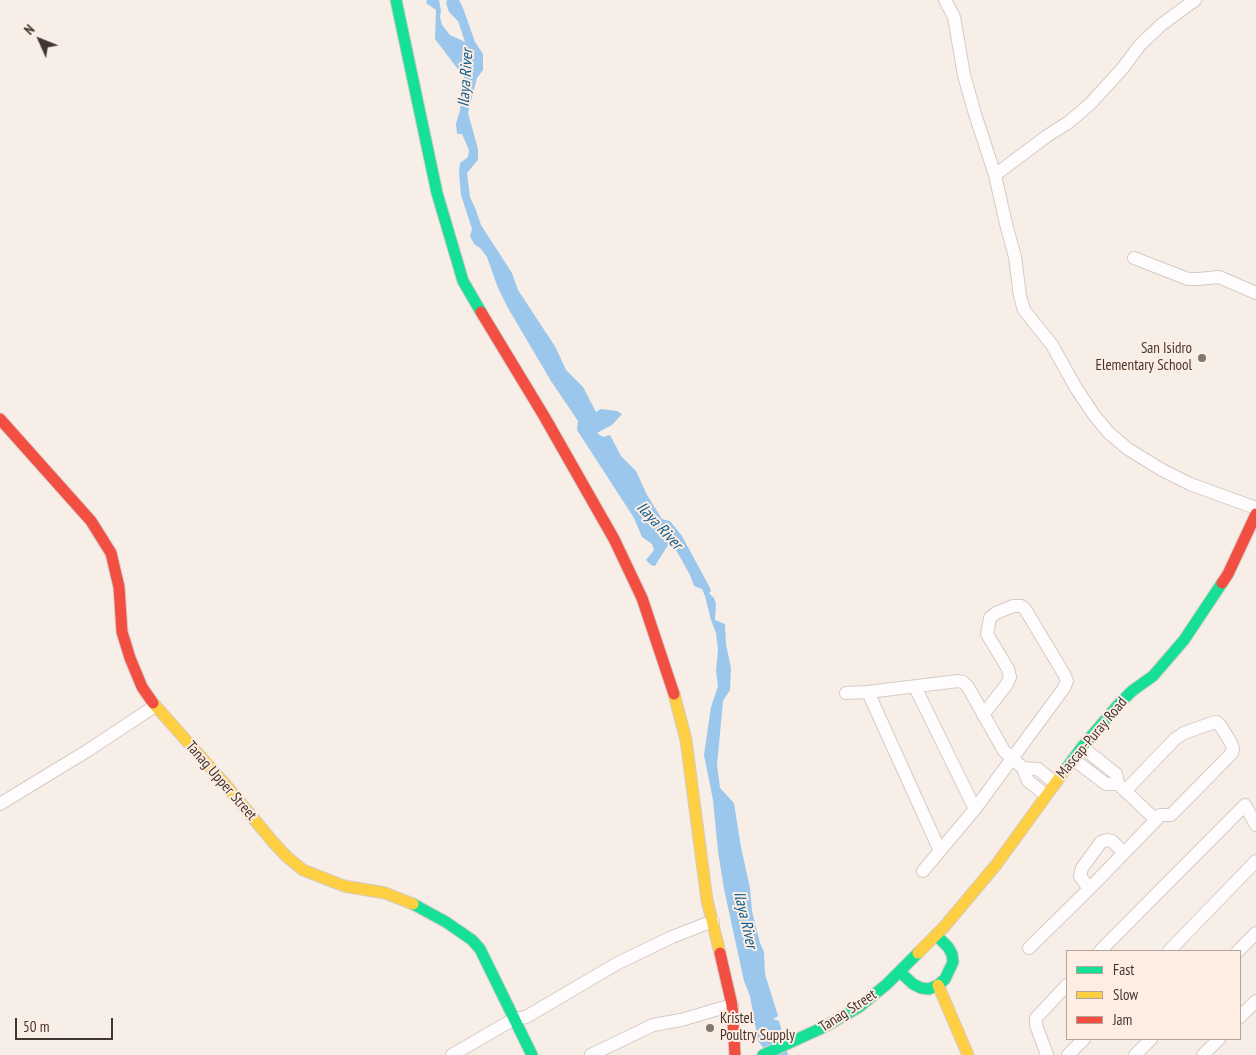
<!DOCTYPE html>
<style>
body{margin:0}
#map{position:relative;width:1256px;height:1055px;overflow:hidden;background:#f8eee8;font-family:"PT Sans Narrow",sans-serif}
canvas{display:block}
.legend{position:absolute;left:1066px;top:950px;width:175px;height:90px;box-sizing:border-box;background:#feede2;border:1px solid #b3a49b;margin:0;padding:6px 9px;list-style:none;font-size:15px;color:#423730}
.legend li{display:flex;align-items:center;gap:10px;height:25px}
.legend b{width:25px;border:1px solid #b3a49b}
.north{position:absolute;left:15px;top:15px;width:50px;height:50px;-webkit-text-stroke:4px #feede2;paint-order:stroke;rotate:314deg;font-size:14px;font-weight:700;line-height:20px;text-align:center;color:#423730}
.north::after{content:'';display:block;margin:auto;width:18px;height:22px;background:#423730;clip-path:polygon(50% 0,100% 100%,50% 72%,0 100%)}
.scale{position:absolute;left:15px;top:1018px;width:98px;height:22px;box-sizing:border-box;border:2px solid #423730;border-top:0;padding-left:6px;font-size:15px;line-height:18px;white-space:nowrap;color:#423730;-webkit-text-stroke:4px #feede2;paint-order:stroke}
</style>
<div id="map">
<canvas width="1256" height="1055"></canvas>
<ul class="legend">
<li><b style="height:6px;background:#16e098"></b>Fast</li>
<li><b style="height:6px;background:#ffcf43"></b>Slow</li>
<li><b style="height:6px;background:#f24e42"></b>Jam</li>
</ul>
<div class="north">N</div>
<div class="scale">50 m</div>
</div>
<script>
const context = document.querySelector('canvas').getContext('2d');
context.lineJoin = 'round';
function paint(path, color) {
  context.fillStyle = color;
  context.fill(path, 'evenodd');
}
function poly(rows) {
  const path = new Path2D();
  for (const r of rows) {
    path.moveTo(r[0], r[1]);
    for (let i = 2; i < r.length; i += 2) path.lineTo(r[i], r[i + 1]);
  }
  return path;
}
function strokePath(path, color, width, dash) {
  context.strokeStyle = color;
  context.lineWidth = width;
  context.lineCap = dash ? 'butt' : 'round';
  context.setLineDash(dash || []);
  context.stroke(path);
}
function label(font, color, halo, rows, align = 'center') {
  context.font = font + ' "PT Sans Narrow",sans-serif';
  context.lineWidth = 4;
  context.setLineDash([]);
  context.textBaseline = 'middle';
  context.strokeStyle = halo;
  context.fillStyle = color;
  for (const [text, x, y, turn = 0] of rows) {
    context.save();
    context.translate(x, y);
    context.rotate((+turn || 0) * Math.PI / 180);
    context.textAlign = isNaN(turn) ? turn : align;
    if (halo) context.strokeText(text, 0, 0);
    context.fillText(text, 0, 0);
    context.restore();
  }
}
const water = poly([
 [427,0,439,0,441,11,440,17,442,25,450,35,465,42,458,21,449,12,446,3,447,0,459,0,463,8,475,42,483,54,483,70,477,78,468,113,478,149,478,160,467,173,470,197,476,210,481,225,512,273,518,290,556,348,566,370,583,387,596,412,601,409,617,411,622,414,612,425,597,433,603,437,610,435,621,456,636,471,647,495,662,519,670,521,682,536,709,586,711,591,709,593,714,598,716,604,715,620,725,624,726,644,731,668,730,690,723,701,717,765,720,788,734,803,741,847,750,888,752,911,760,943,764,952,765,974,778,1016,773,1019,779,1021,788,1055,769,1055,758,1041,750,996,744,981,724,889,718,851,713,800,704,755,711,707,718,686,716,671,718,650,716,633,711,620,705,596,702,589,694,586,690,575,676,550,674,542,669,539,668,545,655,566,651,565,646,560,654,550,652,544,642,537,634,518,577,430,578,421,551,381,508,308,498,288,487,257,480,248,474,244,470,236,472,229,461,195,459,173,460,163,468,157,469,150,462,134,457,134,456,124,460,110,464,77,435,39,436,10,426,3]
]);
const street = poly([
 [945,0,954,17,964,75,975,114,995,175,1006,224,1015,257,1020,296,1024,310,1052,345,1076,388,1094,415,1109,433,1128,449,1162,470,1190,484,1256,508],
 [995,175,1047,136,1069,122,1090,104,1122,69,1140,45,1161,25,1195,0],
 [1134,258,1188,279,1198,279,1219,277,1256,293],
 [915,687,975,809],
 [868,692,940,851],
 [846,693,868,692,958,681,963,682,968,687,1004,751,1023,768,1028,781,1046,795],
 [1082,747,1116,774,1118,784],
 [1023,768,1038,769,1055,783],
 [1126,790,1175,739,1184,733,1212,723,1217,722,1220,725,1231,743,1233,749,1232,753,1171,815,1160,815,1156,820],
 [0,804,87,751,155,706],
 [923,871,975,809,1064,688,1067,681,1064,674,1025,609,1021,606,1013,606,996,613,990,618,987,634,1008,669,1010,677,1007,684,983,715],
 [1089,889,1080,876,1082,868,1101,842,1107,840,1112,841,1124,853],
 [1029,948,1089,889,1156,820,1118,784,1106,784,1073,759],
 [1100,951,1245,805,1256,825],
 [1169,951,1256,861],
 [1238,951,1256,933],
 [1240,1017,1256,1001],
 [452,1055,514,1019,526,1017,618,963,672,937,713,921],
 [591,1055,653,1025,681,1020,732,1005],
 [1047,1055,1036,1025,1036,1018,1067,985],
 [1068,1055,1084,1039],
 [1135,1055,1151,1039],
 [1203,1055,1219,1039]
]);
const fast = poly([
 [396,0,437,193,463,281,481,312],
 [1065,770,1082,747,1118,705,1132,691,1153,676,1184,640,1222,583],
 [413,904,446,922,472,940,480,949,532,1055],
 [900,972,913,984,921,988,929,989,938,985,945,979,953,962,952,954,948,947,936,935],
 [763,1055,824,1027,859,1007,887,984,918,953]
]);
const slow = poly([
 [674,694,686,740,707,900,720,953],
 [153,703,224,783,273,842,287,857,303,870,344,886,385,893,413,904],
 [918,953,944,927,996,865,1065,770],
 [938,985,968,1055]
]);
const jam = poly([
 [481,312,544,416,614,539,642,598,674,694],
 [0,419,91,521,111,553,119,587,122,632,130,658,142,687,153,703],
 [1222,583,1228,574,1256,514],
 [720,953,732,1005,735,1055]
]);
const markers = [
 [1202,358,5,"#827770"],
 [710,1028,5,"#827770"]
];
const poiNames = [
 ["San Isidro",1192,349],
 ["Elementary School",1192,366],
 ["Kristel",720,1019,"left"],
 ["Poultry Supply",720,1036,"left"]
];
const streetNames = [
 ["Mascap-Puray Road",1092,738,-50],
 ["Tanag Upper Street",221,781,49],
 ["Tanag Street",848,1011,-33]
];
const waterNames = [
 ["Ilaya River",466,78,-86],
 ["Ilaya River",659,526,47],
 ["Ilaya River",745,920,77]
];
paint(water, '#9ac7eb');
strokePath(street, '#d5cbc5', 14);
strokePath(fast, '#d5cbc5', 13);
strokePath(slow, '#d5cbc5', 13);
strokePath(jam, '#d5cbc5', 13);
strokePath(street, '#fefcfc', 12);
strokePath(fast, '#16e098', 11);
strokePath(slow, '#ffcf43', 11);
strokePath(jam, '#f24e42', 11);
for (const [x, y, r, color] of markers) {
  const dot = new Path2D();
  dot.arc(x, y, r, 0, 2 * Math.PI);
  context.fillStyle = color;
  context.fill(dot);
  strokePath(dot, '#feede2', 2);
}
label('15px', '#423730', '#feede2', poiNames, 'right');
label('15px', '#423730', '#feede2', streetNames);
label('italic 16px', '#085c8d', '#feede2', waterNames);
</script>
